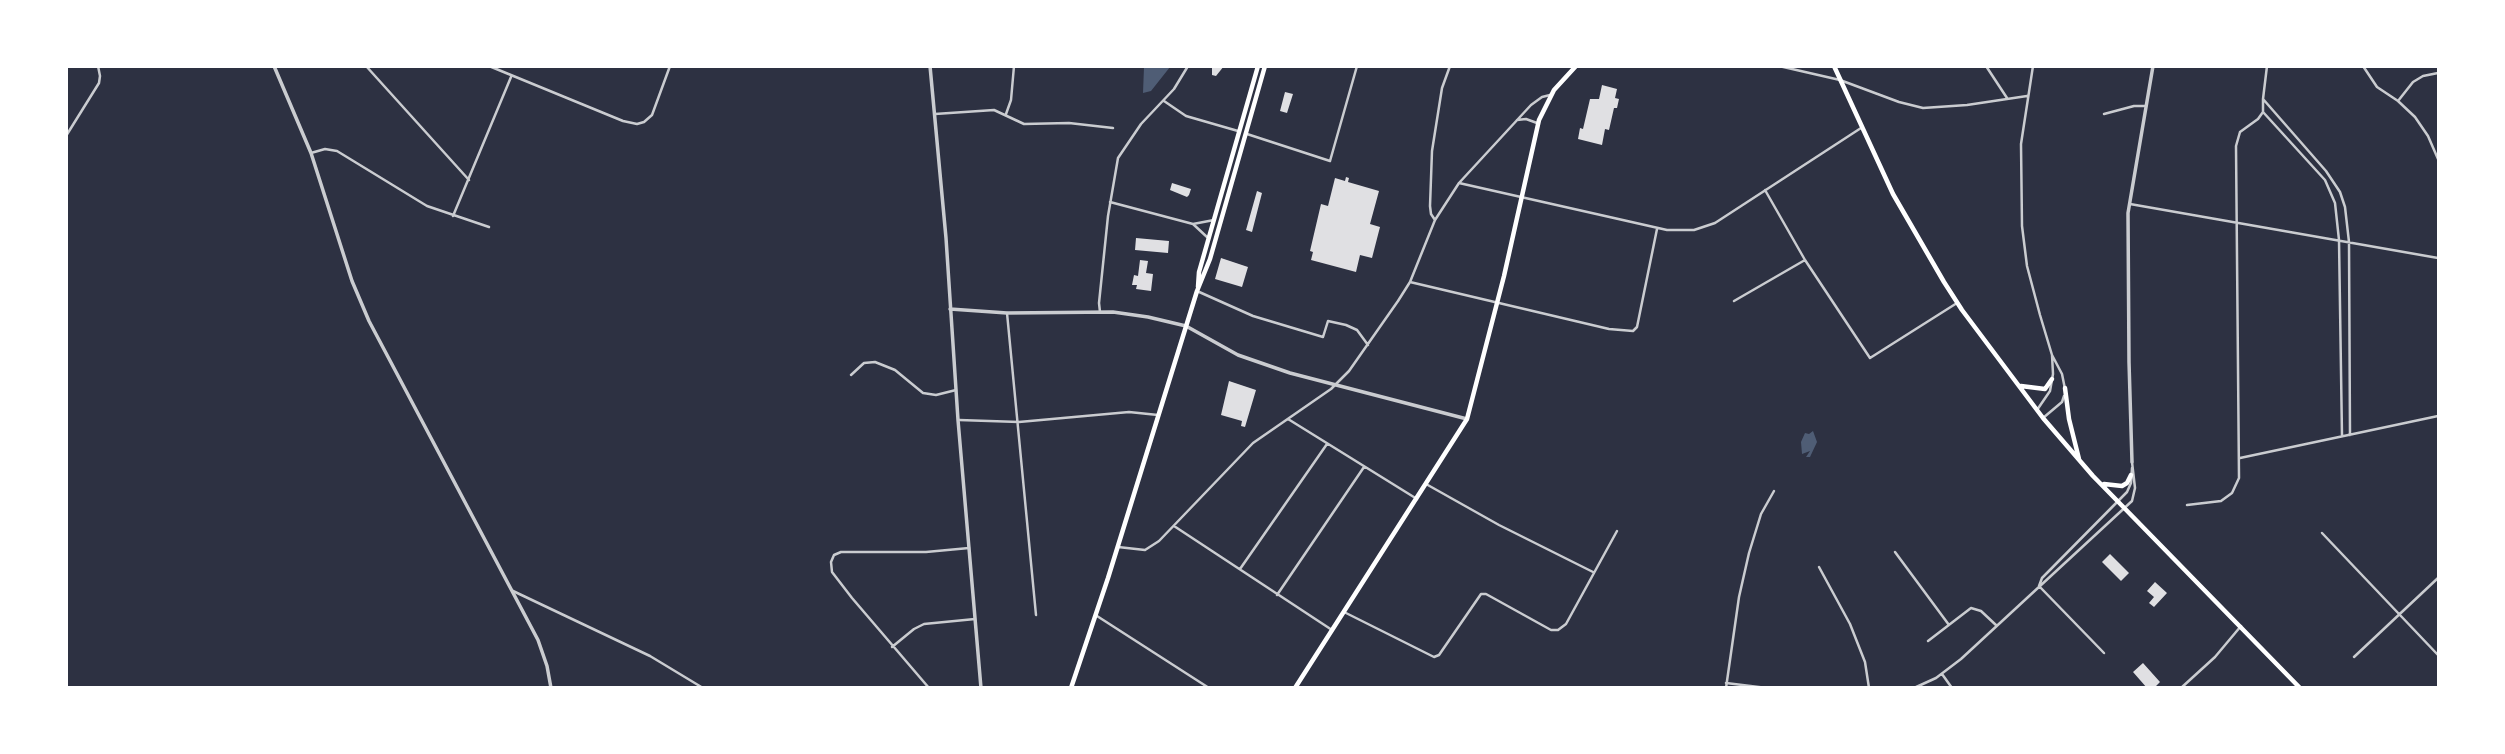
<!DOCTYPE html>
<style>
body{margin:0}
#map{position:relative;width:2505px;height:754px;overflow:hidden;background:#2d3142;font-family:"Roboto Condensed",sans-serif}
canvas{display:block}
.frame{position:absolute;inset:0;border:68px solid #fff;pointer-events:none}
</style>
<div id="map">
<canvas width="2505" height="754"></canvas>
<div class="frame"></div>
</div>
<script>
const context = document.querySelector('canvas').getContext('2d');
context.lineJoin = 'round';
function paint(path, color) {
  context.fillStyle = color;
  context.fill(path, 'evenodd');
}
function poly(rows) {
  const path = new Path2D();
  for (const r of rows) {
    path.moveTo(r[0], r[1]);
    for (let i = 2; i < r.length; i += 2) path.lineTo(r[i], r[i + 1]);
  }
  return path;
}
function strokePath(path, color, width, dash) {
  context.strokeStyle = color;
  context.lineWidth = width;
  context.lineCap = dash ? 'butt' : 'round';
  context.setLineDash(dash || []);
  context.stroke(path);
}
const water = poly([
 [1144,67,1170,67,1151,91,1143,93],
 [1813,431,1817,442,1810,457,1806,457,1810,451,1802,454,1801,442,1805,433,1809,434]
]);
const building = poly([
 [1212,66,1224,66,1216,76,1212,75],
 [1602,85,1617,89,1615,98,1619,99,1617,108,1614,108,1609,130,1605,129,1602,145,1578,139,1580,128,1583,129,1590,99,1599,99],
 [1285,92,1293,94,1287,113,1280,111],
 [1346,177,1349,178,1348,182,1379,191,1370,224,1380,227,1372,258,1360,255,1356,272,1311,260,1313,252,1310,251,1321,204,1328,206,1335,178,1345,181],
 [1172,183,1191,189,1189,195,1187,197,1170,190],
 [1257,191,1262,193,1252,232,1246,230],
 [1136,238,1169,241,1168,253,1135,250],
 [1221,258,1248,267,1242,287,1215,279],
 [1140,260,1148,261,1146,273,1153,274,1151,291,1136,289,1137,285,1132,285,1134,275,1138,276],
 [1229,381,1256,390,1245,427,1241,426,1242,421,1221,415],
 [2110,554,2129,573,2121,581,2102,562],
 [2155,582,2167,593,2154,607,2149,603,2154,597,2147,591],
 [2143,663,2160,682,2154,688,2147,688,2133,672]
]);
const minor = poly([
 [366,66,469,180],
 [489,66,623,121,637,124,644,122,652,115,670,66],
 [1779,66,1840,80,1899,102,1923,108,1967,105,2027,96],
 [1986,66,2007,98],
 [2033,66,2021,144,2022,226,2027,266,2040,315,2052,355,2062,374,2065,389],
 [2267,66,2263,99,2326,171,2340,192,2345,207,2349,242,2350,435],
 [2363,66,2377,87,2398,101,2415,117,2428,136,2438,159],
 [2263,99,2263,112,2325,180,2335,203,2339,240,2342,436],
 [1164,101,1186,116,1238,131],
 [2398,101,2413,82,2423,76,2438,73],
 [935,114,994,110,1024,124,1069,123,1113,128],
 [1006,114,1011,100,1014,66],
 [2104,114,2134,106,2146,106],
 [1517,120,1526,119,1537,123],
 [1247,134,1330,161,1357,66],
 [66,136,99,83,100,76,98,66],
 [311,153,325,149,337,151,427,206,489,227],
 [1459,183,1667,230,1694,230,1715,223,1861,128],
 [1765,190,1805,260,1870,358,1957,303],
 [1110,202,1193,224,1207,237],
 [2130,204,2438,258],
 [453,216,511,77],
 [1435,220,1431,214,1430,206,1432,151,1442,88,1450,66],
 [1193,224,1214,220],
 [1410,282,1609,329,1633,331,1637,327,1657,229],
 [1197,291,1253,316,1323,337,1328,321,1346,325,1357,330,1368,345],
 [1734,301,1805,260],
 [1100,312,1099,303,1108,216,1118,158,1141,124,1174,89,1188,66],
 [1007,313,1036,615],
 [851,375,864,363,875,362,895,370,923,393,936,395,956,390],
 [2037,410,2050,391,2053,374,2052,355],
 [2043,418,2062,402,2064,396],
 [1288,419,1417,499],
 [959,420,1019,422,1129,412,1158,415],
 [2240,458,2438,416],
 [1426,484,1499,525,1593,572],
 [2187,505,2221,501,2232,493,2239,478,2236,146,2240,132,2258,119,2263,112],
 [1174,526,1332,630],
 [2322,533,2438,655],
 [1118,547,1145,550,1159,541,1253,443,1331,389,1349,371,1398,301,1410,282,1435,220,1459,183,1531,105,1542,97,1550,95],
 [1895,552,1949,625],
 [1819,567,1850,624,1865,662,1869,688],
 [1240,569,1327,444],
 [2039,586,2042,578,2127,492,2131,483,2132,468],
 [2039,586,2104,653],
 [513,591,650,656,703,688],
 [1277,595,1364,467],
 [1344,612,1434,657,1439,655,1481,594,1486,594,1551,630,1558,630,1566,624,1617,531],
 [1097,616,1209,688],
 [1928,641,1971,608,1981,611,1997,626],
 [892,647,914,629,924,624,975,619],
 [2354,657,2438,578],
 [1942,674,1952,688],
 [1726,683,1767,688],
 [929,688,852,598,832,572,831,562,834,555,841,552,926,552,969,548],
 [1726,688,1739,597,1749,553,1761,514,1774,491],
 [1914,688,1936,678,1961,659,2132,501,2135,488,2132,462],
 [2181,688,2215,657,2241,626]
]);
const tertiary = poly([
 [274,66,311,153,352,281,369,321,538,640,547,666,551,688],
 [930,66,946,238,958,420,981,688],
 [950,309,1007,313,1113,312,1148,317,1186,326,1238,355,1290,373,1467,419],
 [2132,462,2129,362,2128,213,2153,66]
]);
const secondary = poly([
 [1834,66,1893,194,1944,282,1962,310,2043,418,2093,476,2300,688],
 [2021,386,2045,389,2052,379],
 [2065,388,2069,419,2079,459],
 [2104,484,2122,486,2127,483,2131,475]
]);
const primary = poly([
 [1198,287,1199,272,1258,66],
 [1071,688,1108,578,1197,291,1210,259,1265,66],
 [1295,688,1467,419,1504,276,1539,120,1554,90,1576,66]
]);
paint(water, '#4f5d75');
paint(building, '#e0e0e3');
strokePath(minor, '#caccd0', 2.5);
strokePath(tertiary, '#caccd0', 3.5);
strokePath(secondary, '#fff', 4.5);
strokePath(primary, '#fff', 4.5);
</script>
